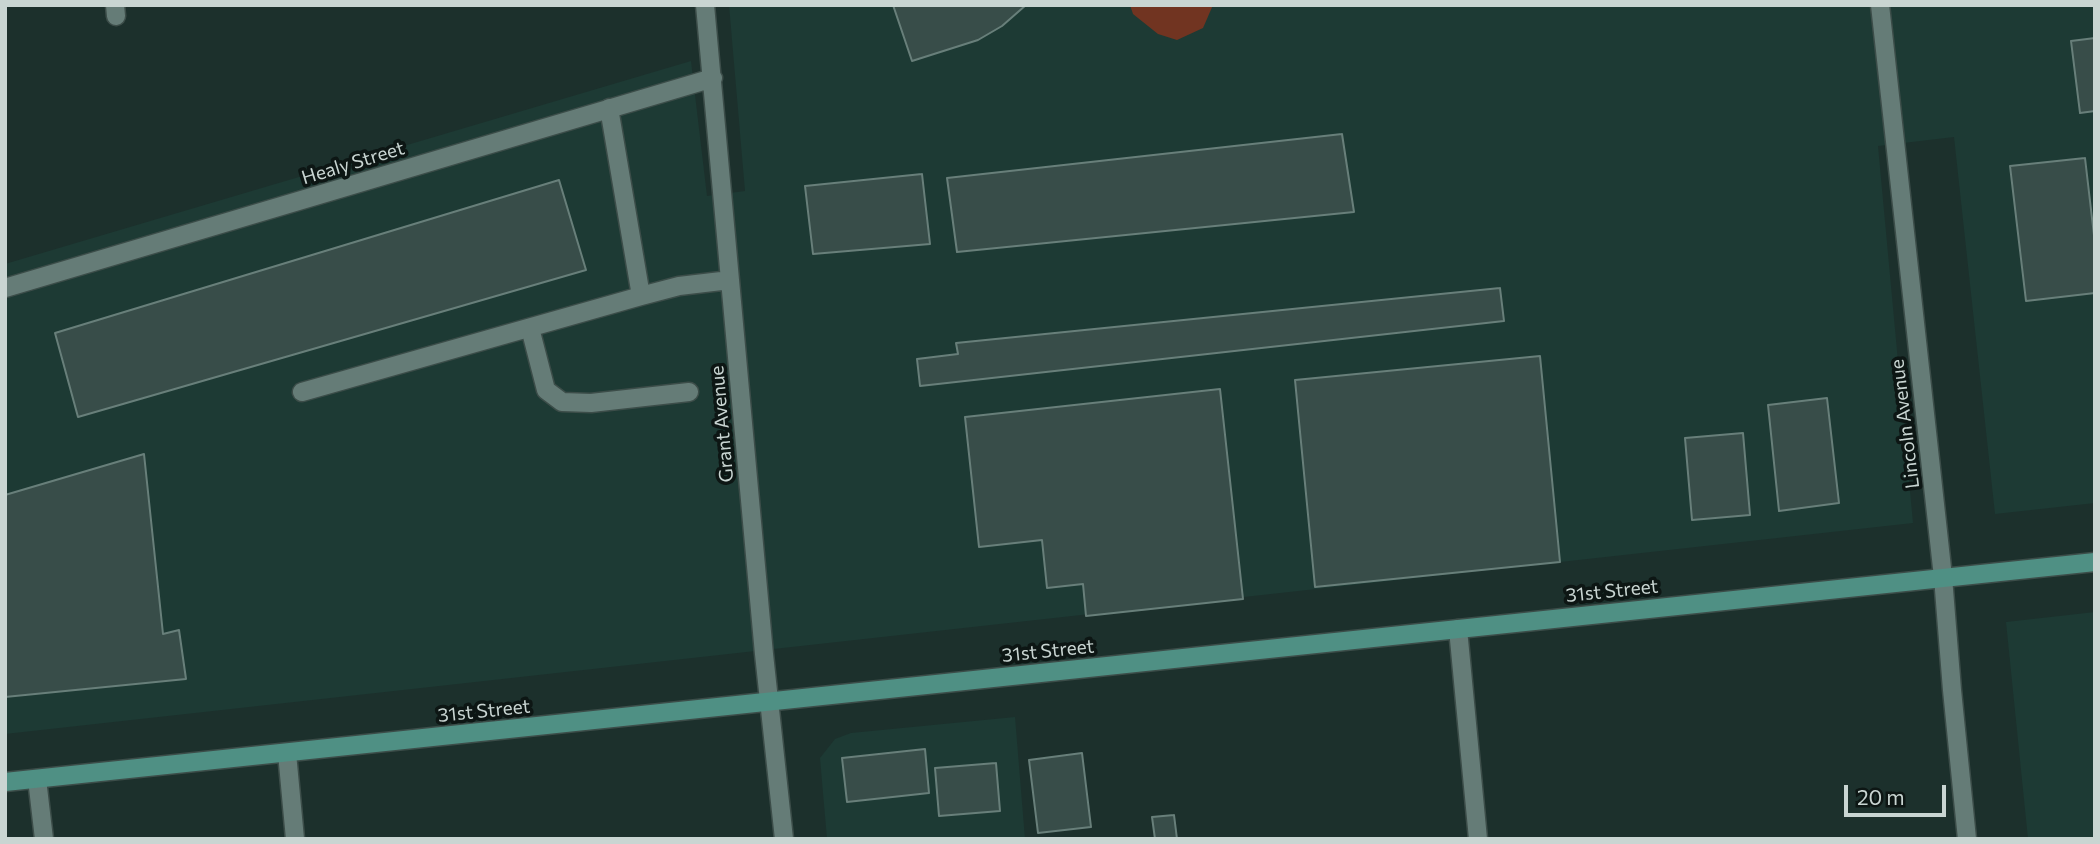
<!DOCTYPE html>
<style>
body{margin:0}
#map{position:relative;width:2100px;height:844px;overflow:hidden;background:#1c302c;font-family:Commissioner,sans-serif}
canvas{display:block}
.frame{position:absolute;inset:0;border:7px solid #c9d5d2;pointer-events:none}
.scale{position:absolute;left:1844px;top:785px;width:102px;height:32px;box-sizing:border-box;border:4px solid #c9d5d2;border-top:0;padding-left:9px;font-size:21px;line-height:24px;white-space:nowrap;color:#c9d5d2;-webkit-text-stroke:5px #0d1614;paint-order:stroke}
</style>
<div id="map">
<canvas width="2100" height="844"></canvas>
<div class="frame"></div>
<div class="scale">20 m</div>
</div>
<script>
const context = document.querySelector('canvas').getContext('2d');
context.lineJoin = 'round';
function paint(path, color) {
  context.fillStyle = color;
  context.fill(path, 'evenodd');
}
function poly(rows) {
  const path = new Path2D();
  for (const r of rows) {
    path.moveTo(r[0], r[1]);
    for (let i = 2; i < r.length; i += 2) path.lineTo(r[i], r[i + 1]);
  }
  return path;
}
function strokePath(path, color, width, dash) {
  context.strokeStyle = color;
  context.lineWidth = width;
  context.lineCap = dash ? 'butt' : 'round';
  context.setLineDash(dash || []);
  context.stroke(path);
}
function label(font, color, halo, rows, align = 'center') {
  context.font = font + ' Commissioner,sans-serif';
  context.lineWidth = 7;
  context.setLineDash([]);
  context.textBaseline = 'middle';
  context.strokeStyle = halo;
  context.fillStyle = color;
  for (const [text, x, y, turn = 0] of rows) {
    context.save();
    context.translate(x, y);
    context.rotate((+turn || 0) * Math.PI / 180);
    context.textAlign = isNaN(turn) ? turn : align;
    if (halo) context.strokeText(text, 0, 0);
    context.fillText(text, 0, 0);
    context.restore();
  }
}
const built = poly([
 [729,5,2095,5,2095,503,1995,514,1954,137,1878,146,1913,523,5,734,5,264,691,61,707,196,745,191],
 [2095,612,2095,839,2028,839,2006,622],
 [1015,717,1025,839,827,839,820,758,835,739,851,733]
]);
const green = poly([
 [1130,5,1213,5,1203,28,1177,40,1158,34,1133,14]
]);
const building = poly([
 [893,5,1026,5,1002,26,978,40,912,61,893,5],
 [2095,38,2095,111,2080,113,2071,41,2095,38],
 [1342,134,1354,212,957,252,947,178,1342,134],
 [2085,158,2095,244,2095,293,2026,301,2010,166,2085,158],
 [922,174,930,244,813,254,805,186,922,174],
 [559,180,586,270,78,417,55,333,559,180],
 [1500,288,1504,321,920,386,917,359,958,354,956,343,1500,288],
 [1540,356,1560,562,1315,587,1295,380,1540,356],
 [1220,389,1243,599,1086,616,1083,584,1047,588,1042,540,979,547,965,417,1220,389],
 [1827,398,1839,503,1779,511,1768,405,1827,398],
 [1743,433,1750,515,1692,520,1685,438,1743,433],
 [144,454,163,634,179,630,186,679,5,697,5,495,144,454],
 [925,749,929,793,847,802,842,758,925,749],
 [1082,753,1091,827,1038,833,1029,760,1082,753],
 [996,763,1000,811,939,816,935,768,996,763],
 [1174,815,1177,839,1155,839,1152,817,1174,815]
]);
const minor = poly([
 [115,5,116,16],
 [705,5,764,654,784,839],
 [1880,5,1943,577,1952,690,1967,839],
 [609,108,641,296],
 [5,288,713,78],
 [530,328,546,390,562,402,591,403,689,392],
 [302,392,641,296,679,286,730,280],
 [1458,629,1478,839],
 [287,753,295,839],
 [37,779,44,839]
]);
const major = poly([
 [5,782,2095,562]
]);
const streetNames = [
 ["Healy Street",353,163,-17],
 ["Grant Avenue",722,424,-95],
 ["Lincoln Avenue",1905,424,-97],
 ["31st Street",1612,591,-6],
 ["31st Street",1048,651,-6],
 ["31st Street",484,711,-6]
];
paint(built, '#1d3a34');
paint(green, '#713421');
paint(building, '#384d49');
strokePath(building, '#687f7a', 2);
strokePath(minor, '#3c4d49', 21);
strokePath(major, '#3c4d49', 21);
strokePath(minor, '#657c77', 18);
strokePath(major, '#4f9084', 18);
label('19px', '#c9d5d2', '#0d1614', streetNames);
</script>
